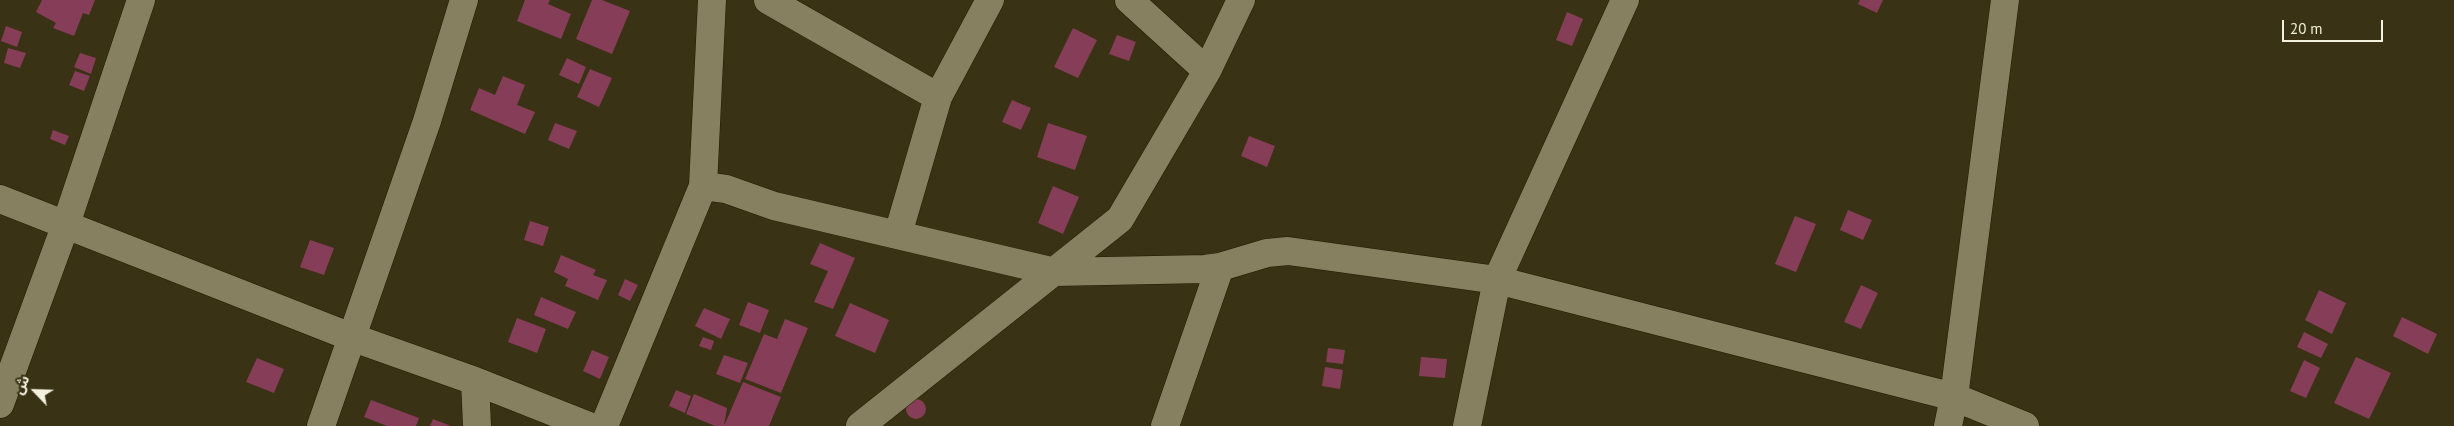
<!DOCTYPE html>
<meta charset="utf-8">
<style>
body{margin:0}
#map{position:relative;width:2454px;height:426px;overflow:hidden;background:#393214;font-family:"PT Sans","Noto Sans Arabic",sans-serif}
canvas{display:block}
.north{position:absolute;left:10px;top:366px;width:50px;height:50px;-webkit-text-stroke:4px #393214;paint-order:stroke;rotate:294deg;font-size:14px;font-weight:700;line-height:20px;text-align:center;color:#f3f0de}
.north::after{content:'';display:block;margin:auto;width:18px;height:22px;background:#f3f0de;clip-path:polygon(50% 0,100% 100%,50% 72%,0 100%)}
.scale{position:absolute;left:2282px;top:20px;width:101px;height:22px;box-sizing:border-box;border:2px solid #f3f0de;border-top:0;padding-left:6px;font-size:15px;line-height:18px;white-space:nowrap;color:#f3f0de;-webkit-text-stroke:4px #393214;paint-order:stroke}
</style>
<div id="map">
<canvas width="2454" height="426"></canvas>
<div class="north">ش</div>
<div class="scale">20 m</div>
</div>
<script>
const context = document.querySelector('canvas').getContext('2d');
context.lineJoin = 'round';
function paint(path, color) {
  context.fillStyle = color;
  context.fill(path, 'evenodd');
}
function poly(rows) {
  const path = new Path2D();
  for (const r of rows) {
    if (r.length === 3) {
      path.moveTo(r[0] + r[2], r[1]);
      path.arc(r[0], r[1], r[2], 0, 2 * Math.PI);
      continue;
    }
    path.moveTo(r[0], r[1]);
    for (let i = 2; i < r.length; i += 2) path.lineTo(r[i], r[i + 1]);
  }
  return path;
}
function strokePath(path, color, width, dash) {
  context.strokeStyle = color;
  context.lineWidth = width;
  context.lineCap = dash ? 'butt' : 'round';
  context.setLineDash(dash || []);
  context.stroke(path);
}
const building = poly([
 [42,0,95,0,89,15,83,13,74,36,53,28,56,23,36,12],
 [525,0,550,0,548,4,571,14,561,39,517,21],
 [592,0,602,0,630,11,612,54,576,39],
 [1860,0,1883,0,1877,13,1858,4],
 [1567,12,1583,19,1572,46,1556,40],
 [6,26,22,32,17,47,1,41],
 [1073,28,1097,40,1078,78,1054,67],
 [1117,35,1136,42,1129,61,1109,54],
 [8,48,26,53,20,68,4,63],
 [80,53,96,58,91,74,74,67],
 [567,58,586,67,579,84,559,75],
 [590,69,612,78,599,107,577,97],
 [75,71,90,76,84,91,69,85],
 [503,76,525,85,517,105,535,112,525,134,470,110,479,88,495,95],
 [1012,100,1031,108,1021,130,1002,122],
 [555,123,577,131,569,149,548,140],
 [1048,123,1087,136,1075,170,1037,157],
 [53,130,69,136,65,145,50,139],
 [1249,136,1275,146,1267,167,1241,156],
 [1053,186,1079,197,1063,234,1038,223],
 [1848,210,1872,220,1863,240,1840,230],
 [1795,216,1816,224,1796,272,1775,264],
 [530,221,549,227,543,246,524,240],
 [310,240,334,248,324,275,300,267],
 [820,243,855,258,833,309,814,302,828,271,810,264],
 [561,255,596,270,593,275,607,280,598,300,565,286,568,279,554,272],
 [625,279,638,285,630,301,618,295],
 [1861,285,1878,293,1861,329,1844,322],
 [2319,290,2346,303,2332,334,2305,320],
 [541,297,576,312,568,329,534,315],
 [748,302,769,310,760,333,739,325],
 [850,303,889,320,875,353,835,336],
 [704,308,730,319,721,339,695,326],
 [2402,317,2437,334,2428,354,2393,336],
 [517,318,546,329,537,353,508,342],
 [785,319,808,328,781,393,745,379,764,334,777,339],
 [2304,332,2328,344,2321,358,2297,347],
 [703,337,714,341,711,350,699,346],
 [1328,348,1345,350,1343,364,1326,362],
 [592,350,609,357,600,379,583,371],
 [724,355,748,363,740,383,716,374],
 [1421,357,1447,359,1445,378,1419,376],
 [2356,357,2391,373,2369,419,2334,403],
 [257,358,284,369,274,393,246,382],
 [2304,360,2320,368,2306,398,2290,391],
 [1325,367,1343,370,1340,389,1322,386],
 [743,382,781,397,769,426,724,426],
 [676,390,691,396,685,413,669,406],
 [694,394,727,408,724,426,715,426,686,414],
 [916,409,10],
 [371,400,419,418,416,426,387,426,364,417],
 [433,419,451,426,430,426]
]);
const minor = poly([
 [768,0,938,97],
 [1129,0,1207,71],
 [703,186,726,189,774,206,1055,272,1205,269,1220,267,1267,253,1288,251,1497,280,1954,397,2025,426],
 [0,199,351,337,475,381,589,426],
 [898,234,938,97,990,0],
 [475,381,477,426],
 [0,404,66,224,141,0],
 [321,426,427,121,464,0],
 [604,426,703,186,712,0],
 [860,426,1120,219,1207,71,1241,0],
 [1165,426,1220,267],
 [1467,426,1497,280,1625,0],
 [1948,426,1954,397,2005,0]
]);
paint(building, '#863d57');
strokePath(minor, '#201a00', 29);
strokePath(minor, '#878060', 28);
</script>
